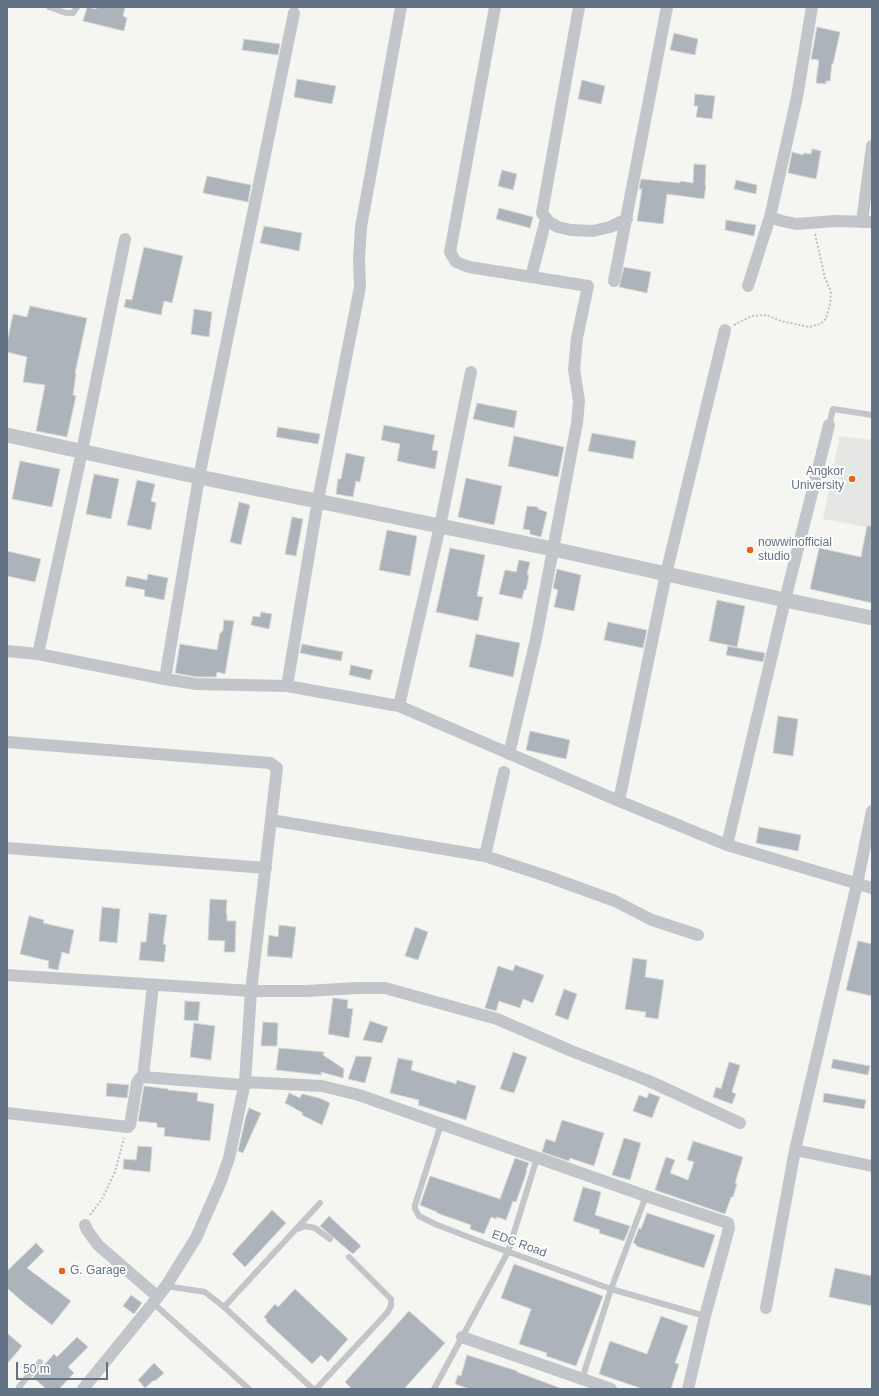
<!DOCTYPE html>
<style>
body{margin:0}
#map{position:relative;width:879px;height:1396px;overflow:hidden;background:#f5f5f1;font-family:Arial,sans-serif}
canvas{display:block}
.frame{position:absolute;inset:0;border:8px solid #637284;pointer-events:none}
.scale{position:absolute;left:16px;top:1362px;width:92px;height:18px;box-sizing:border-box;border:2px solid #637284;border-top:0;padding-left:5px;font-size:12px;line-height:14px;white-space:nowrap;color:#637284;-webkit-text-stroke:3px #fff;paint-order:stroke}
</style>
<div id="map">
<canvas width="879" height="1396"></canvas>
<div class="frame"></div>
<div class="scale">50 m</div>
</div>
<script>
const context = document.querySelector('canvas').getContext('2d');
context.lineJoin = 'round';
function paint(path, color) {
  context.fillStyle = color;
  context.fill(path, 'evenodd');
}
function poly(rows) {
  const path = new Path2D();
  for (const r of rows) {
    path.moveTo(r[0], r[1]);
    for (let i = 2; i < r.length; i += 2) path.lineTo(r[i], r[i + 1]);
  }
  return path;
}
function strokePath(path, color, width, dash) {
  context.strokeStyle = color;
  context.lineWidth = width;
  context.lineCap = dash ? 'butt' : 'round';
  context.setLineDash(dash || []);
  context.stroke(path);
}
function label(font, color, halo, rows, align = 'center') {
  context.font = font + ' Arial,sans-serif';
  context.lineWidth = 4;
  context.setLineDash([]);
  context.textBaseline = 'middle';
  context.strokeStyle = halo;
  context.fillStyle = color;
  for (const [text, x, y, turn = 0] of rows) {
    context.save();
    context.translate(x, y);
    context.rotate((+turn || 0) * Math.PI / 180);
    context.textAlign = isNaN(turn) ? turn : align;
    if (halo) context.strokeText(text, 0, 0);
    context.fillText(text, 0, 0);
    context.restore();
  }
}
const built = poly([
 [840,436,872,440,872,528,823,519]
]);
const building = poly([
 [87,7,96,9,97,7,125,7,123,16,127,18,124,31,83,21,87,7],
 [817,27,840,32,833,64,832,63,830,81,826,81,826,84,816,83,819,60,811,59,817,27],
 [674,33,698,39,695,55,670,50,674,33],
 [244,39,280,44,278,55,242,50,244,39],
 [297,79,336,86,332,104,294,97,297,79],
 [582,80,605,86,601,104,578,99,582,80],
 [695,94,715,96,712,119,696,117,698,106,694,106,695,94],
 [812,149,821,151,816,179,788,173,792,152,803,155,804,153,811,154,812,149],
 [694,164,706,165,705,185,706,185,704,199,667,194,663,224,637,221,642,189,639,189,641,179,680,183,680,181,693,183,694,164],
 [502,170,517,174,513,190,498,186,502,170],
 [207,176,251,185,248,202,203,193,207,176],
 [736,180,757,185,756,194,734,189,736,180],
 [499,208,533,217,530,228,496,219,499,208],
 [726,220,756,225,754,236,725,230,726,220],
 [264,226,302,233,299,251,260,243,264,226],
 [144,247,183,256,172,303,164,301,161,315,124,307,126,299,132,300,144,247],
 [624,267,651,272,647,293,619,287,624,267],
 [30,306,87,318,75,373,76,373,73,395,76,396,67,437,36,431,45,385,23,382,27,357,7,352,7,343,13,314,27,317,30,306],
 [194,309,212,312,209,337,191,334,194,309],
 [477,403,517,411,514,428,473,419,477,403],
 [384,425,435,435,432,450,438,451,435,469,397,461,400,444,381,440,384,425],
 [278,427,320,434,318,444,276,437,278,427],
 [592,433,636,441,633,459,588,451,592,433],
 [514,436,564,447,558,477,508,466,514,436],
 [346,453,365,457,360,482,356,481,353,497,336,494,338,479,341,479,346,453],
 [20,461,60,469,52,507,12,499,20,461],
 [94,474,119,479,111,519,86,514,94,474],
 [466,478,502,486,494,525,458,517,466,478],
 [137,480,155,484,151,501,156,503,151,530,127,525,137,480],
 [239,502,250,505,241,545,230,542,239,502],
 [527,506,538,507,538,509,547,512,541,537,530,534,530,530,523,529,527,506],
 [292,517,303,519,296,556,285,554,292,517],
 [867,526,872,526,872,603,810,589,819,548,861,557,867,526],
 [387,530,417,536,410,576,379,570,387,530],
 [450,548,485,555,477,596,483,597,478,621,436,612,450,548],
 [7,551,41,559,35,582,7,576,7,551],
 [519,560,530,562,527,575,529,575,526,590,524,590,522,599,499,594,505,570,516,572,519,560],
 [557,569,581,575,574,611,554,607,558,590,553,588,557,569],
 [148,574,168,578,164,600,144,596,145,590,125,586,127,576,147,580,148,574],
 [717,600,745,606,737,647,709,641,717,600],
 [261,612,272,614,269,629,251,625,253,616,260,617,261,612],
 [224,620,234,621,225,674,217,672,216,677,197,677,175,673,180,644,217,650,220,633,221,633,223,630,224,620],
 [608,622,647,630,643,648,604,640,608,622],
 [476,634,520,643,513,677,469,667,476,634],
 [302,644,343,652,341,661,300,653,302,644],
 [728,646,765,653,763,662,726,655,728,646],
 [351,665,373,670,370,680,349,675,351,665],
 [778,716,798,719,793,756,773,753,778,716],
 [530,731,570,740,566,759,526,750,530,731],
 [759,827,801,835,798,851,756,843,759,827],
 [210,899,227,900,226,914,227,914,227,921,236,921,235,952,224,952,225,941,208,940,210,899],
 [102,907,120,909,117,943,99,941,102,907],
 [149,913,167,915,163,944,166,945,164,962,139,960,141,942,146,942,149,913],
 [29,916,44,920,43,923,74,930,69,954,62,952,58,970,48,968,49,961,20,954,29,916],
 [279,925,296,927,292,958,267,956,269,935,278,937,279,925],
 [415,927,428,932,418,960,405,956,415,927],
 [858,941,872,944,872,996,846,990,858,941],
 [633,958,647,960,645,977,664,980,658,1019,645,1017,646,1012,625,1009,633,958],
 [515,965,544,975,533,1003,523,999,520,1008,499,1001,496,1011,485,1008,498,966,513,971,515,965],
 [564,989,577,994,568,1020,555,1015,564,989],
 [333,998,348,1000,347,1008,353,1009,349,1038,328,1034,333,998],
 [185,1001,200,1002,198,1021,184,1020,185,1001],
 [370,1021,388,1027,382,1043,363,1040,370,1021],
 [263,1022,278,1023,277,1046,261,1046,263,1022],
 [194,1023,215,1026,211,1060,190,1057,194,1023],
 [279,1048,324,1052,323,1055,344,1069,343,1078,321,1072,321,1075,276,1070,279,1048],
 [513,1052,527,1057,514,1093,500,1089,513,1052],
 [356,1056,372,1057,365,1083,348,1079,356,1056],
 [398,1058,413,1061,411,1070,456,1084,457,1080,476,1086,466,1120,418,1105,419,1100,390,1093,398,1058],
 [833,1059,870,1066,868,1075,831,1068,833,1059],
 [729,1062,740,1065,732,1092,736,1094,732,1104,713,1097,716,1087,721,1089,729,1062],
 [107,1083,129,1085,127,1098,106,1096,107,1083],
 [144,1086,168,1089,168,1090,198,1093,197,1101,214,1104,210,1141,164,1136,165,1128,157,1127,157,1123,138,1121,144,1086],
 [289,1093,300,1098,302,1094,319,1098,330,1103,322,1125,302,1115,303,1113,285,1103,289,1093],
 [649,1093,660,1097,652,1118,633,1111,639,1095,647,1098,649,1093],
 [824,1093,866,1100,864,1109,823,1102,824,1093],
 [249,1108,261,1113,243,1153,238,1151,246,1116,249,1108],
 [562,1120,604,1133,594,1166,570,1158,569,1161,542,1152,546,1139,555,1142,562,1120],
 [624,1138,641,1143,630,1180,612,1175,624,1138],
 [693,1141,743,1157,735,1183,737,1184,733,1197,731,1197,725,1214,655,1190,666,1157,675,1160,670,1173,688,1180,694,1162,687,1160,693,1141],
 [138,1146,152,1147,150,1172,123,1169,124,1159,136,1160,138,1146],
 [515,1158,529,1163,526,1170,527,1171,516,1202,513,1201,506,1220,497,1217,496,1219,491,1217,484,1234,470,1229,471,1225,437,1213,437,1212,420,1205,430,1176,500,1199,515,1158],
 [583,1187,601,1192,595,1215,630,1226,624,1241,599,1233,600,1230,573,1221,583,1187],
 [272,1210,286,1223,245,1267,232,1254,272,1210],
 [647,1213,715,1235,704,1268,636,1246,636,1244,633,1243,639,1228,641,1229,647,1213],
 [329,1216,361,1246,353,1254,320,1226,329,1216],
 [36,1243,44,1251,27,1268,71,1301,52,1325,24,1303,7,1288,7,1271,36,1243],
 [514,1264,603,1296,576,1366,546,1356,547,1353,519,1344,531,1309,501,1298,514,1264],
 [835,1268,872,1276,872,1306,829,1297,835,1268],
 [295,1289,348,1339,328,1362,321,1355,312,1364,266,1321,267,1320,264,1317,275,1304,278,1307,295,1289],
 [131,1295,142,1303,134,1314,123,1306,131,1295],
 [409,1311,445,1343,404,1389,352,1389,345,1382,409,1311],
 [661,1316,688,1326,675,1363,679,1364,671,1389,643,1389,599,1374,610,1341,647,1354,661,1316],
 [7,1333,22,1346,7,1364,7,1333],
 [77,1337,88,1347,68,1367,74,1373,59,1389,46,1389,33,1377,54,1354,57,1357,77,1337],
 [467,1355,517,1371,517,1372,560,1388,560,1389,470,1389,455,1384,458,1375,461,1376,467,1355],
 [154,1363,164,1373,155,1381,154,1380,145,1388,138,1380,154,1363]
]);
const path = poly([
 [734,325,752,316,766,315,781,321,809,327,820,324,826,319,830,304,831,292,825,278,815,234],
 [90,1215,102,1199,115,1172,124,1138]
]);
const service = poly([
 [49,7,66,13,73,13,77,7],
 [829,425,833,409,872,415],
 [441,1124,415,1205,415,1209,419,1216,435,1224,476,1240,611,1289,705,1316],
 [298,1229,305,1226,315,1228,330,1239],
 [166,1286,205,1292,224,1307,313,1389],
 [153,1303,249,1389],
 [224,1307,320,1203],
 [582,1379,611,1289,646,1196],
 [19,1389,19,1387,40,1362],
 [316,1389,387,1313,391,1306,391,1299,349,1257],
 [434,1389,508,1252,537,1158]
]);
const minor = poly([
 [495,7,450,252,456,262,469,267,588,286,577,338,574,369,579,401,577,423,536,639,509,754],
 [579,7,542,213,549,222,558,227,571,230,593,231,610,227,627,219],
 [770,217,782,221,796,224,835,221,872,222],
 [862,222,872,146],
 [531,277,546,219],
 [614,281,667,7],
 [748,286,770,217,797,97,812,7],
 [7,651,38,654,165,679,196,684,287,686,399,706,619,801,727,845,872,888],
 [38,654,82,451,125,239],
 [165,679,199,477,294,13],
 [287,686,318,500,360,287,359,259,361,227,401,7],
 [399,706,440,526,471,372],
 [7,742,270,763,277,768,251,991,245,1082,229,1158,221,1181,196,1238,166,1286,153,1303,83,1389],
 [619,801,666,574,725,330],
 [271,820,485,856,549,877,615,901,652,920,698,935],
 [727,845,785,600,829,425],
 [7,848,266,868],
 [485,856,504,772],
 [7,975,251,991,306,991,357,988,385,988,497,1019,574,1052,649,1081,740,1123],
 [143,1077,153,985],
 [245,1082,322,1086,359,1095,646,1196,728,1223,729,1228,705,1316,688,1389],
 [7,1113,128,1127,130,1125,137,1083,139,1079,143,1077,244,1085],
 [795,1150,872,1166],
 [85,1225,87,1230,98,1245,158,1297],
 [766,1308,795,1150,857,884,872,811],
 [462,1337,611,1389]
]);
const tertiary = poly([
 [7,435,199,477,553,549,785,600,872,618]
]);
const markers = [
 [852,479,4,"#eb601b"],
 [750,550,4,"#eb601b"],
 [62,1271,4,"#eb601b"]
];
const poiNames = [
 ["Angkor",844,472,"right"],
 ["University",844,486,"right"],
 ["nowwinofficial",758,543],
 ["studio",758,557],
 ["G. Garage",70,1271]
];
const streetNames = [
 ["EDC Road",519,1244,20]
];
paint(built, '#e5e7e4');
paint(building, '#adb3ba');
strokePath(building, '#d6d6d4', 1);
strokePath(path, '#bebfc2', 2, [2, 2]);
strokePath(service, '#c2c5c9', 6);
strokePath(minor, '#c2c5c9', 12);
strokePath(tertiary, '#c2c5c9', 15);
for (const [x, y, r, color] of markers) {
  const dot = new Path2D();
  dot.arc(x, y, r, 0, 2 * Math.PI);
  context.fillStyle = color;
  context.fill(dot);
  strokePath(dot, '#fff', 1.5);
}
label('12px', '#637284', '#fff', poiNames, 'left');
label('12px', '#637284', '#fff', streetNames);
</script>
